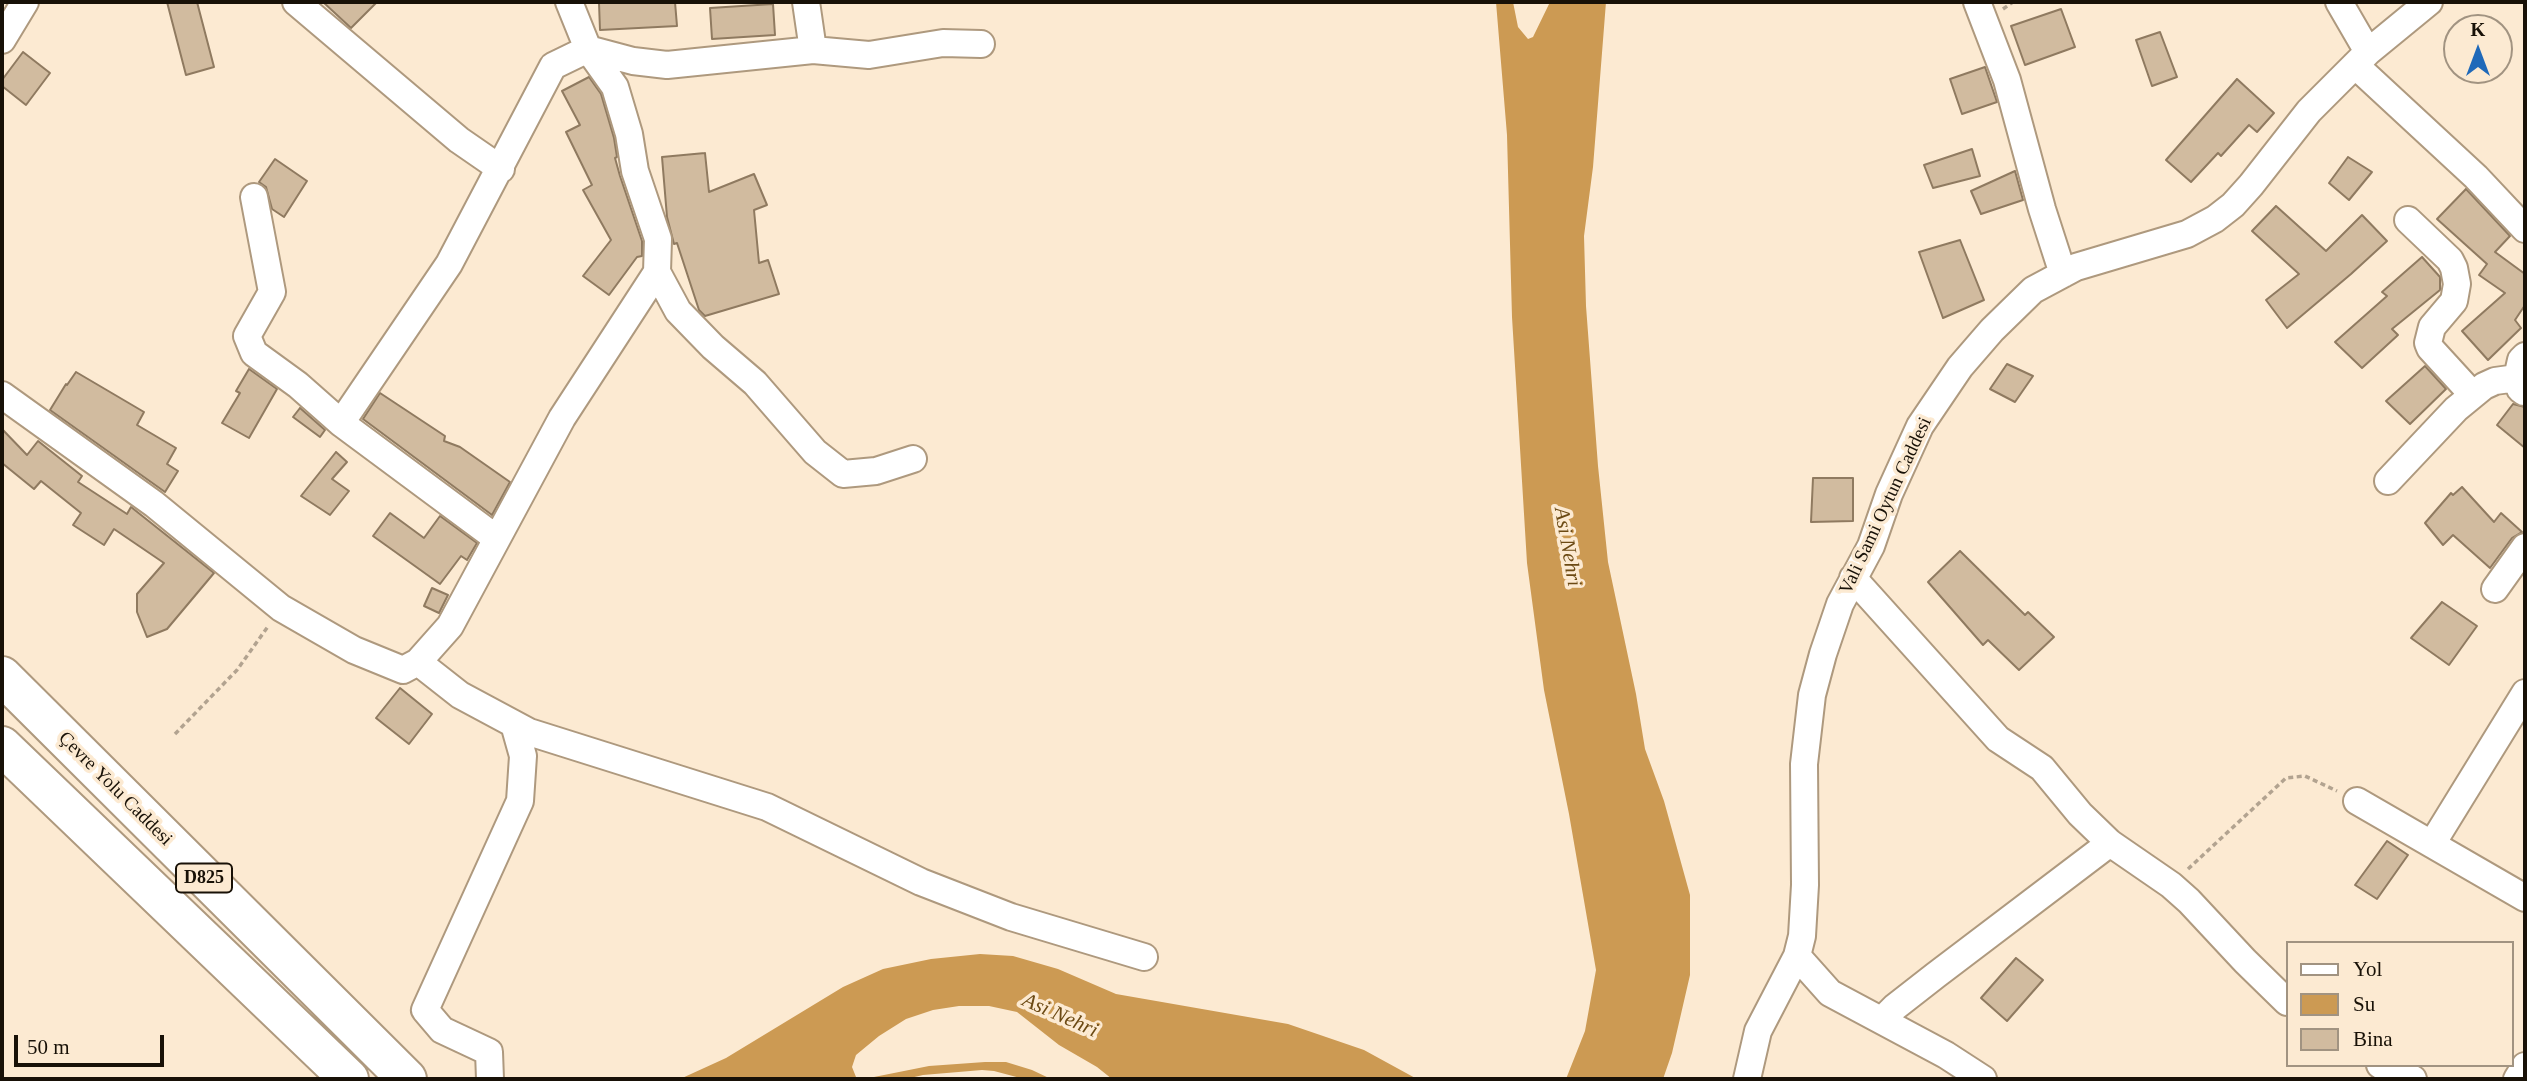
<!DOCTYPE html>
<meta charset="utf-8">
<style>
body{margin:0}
#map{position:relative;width:2527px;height:1081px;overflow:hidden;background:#fcead2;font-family:"Times New Roman",serif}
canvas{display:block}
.frame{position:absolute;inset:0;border:4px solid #181107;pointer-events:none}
.legend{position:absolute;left:2286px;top:941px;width:228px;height:126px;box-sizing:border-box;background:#fcead2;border:2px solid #a19381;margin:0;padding:9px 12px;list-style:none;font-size:21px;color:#181107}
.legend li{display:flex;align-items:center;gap:14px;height:35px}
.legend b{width:35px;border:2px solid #a19381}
.north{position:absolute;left:2443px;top:14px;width:70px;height:70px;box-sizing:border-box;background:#fcead2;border:2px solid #a19381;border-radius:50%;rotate:0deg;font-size:19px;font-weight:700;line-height:28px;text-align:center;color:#181107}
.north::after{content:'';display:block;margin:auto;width:24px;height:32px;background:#1f69b9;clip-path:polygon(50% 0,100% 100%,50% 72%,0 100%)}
.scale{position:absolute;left:14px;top:1035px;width:150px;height:32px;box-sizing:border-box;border:4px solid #181107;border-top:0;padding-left:9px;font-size:21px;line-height:24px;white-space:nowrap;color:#181107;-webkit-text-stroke:5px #fcead2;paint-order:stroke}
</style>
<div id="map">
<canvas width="2527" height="1081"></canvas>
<div class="frame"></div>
<ul class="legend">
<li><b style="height:9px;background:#fff"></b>Yol</li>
<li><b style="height:19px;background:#cc9a53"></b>Su</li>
<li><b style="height:19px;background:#d1bb9f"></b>Bina</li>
</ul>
<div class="north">K</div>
<div class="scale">50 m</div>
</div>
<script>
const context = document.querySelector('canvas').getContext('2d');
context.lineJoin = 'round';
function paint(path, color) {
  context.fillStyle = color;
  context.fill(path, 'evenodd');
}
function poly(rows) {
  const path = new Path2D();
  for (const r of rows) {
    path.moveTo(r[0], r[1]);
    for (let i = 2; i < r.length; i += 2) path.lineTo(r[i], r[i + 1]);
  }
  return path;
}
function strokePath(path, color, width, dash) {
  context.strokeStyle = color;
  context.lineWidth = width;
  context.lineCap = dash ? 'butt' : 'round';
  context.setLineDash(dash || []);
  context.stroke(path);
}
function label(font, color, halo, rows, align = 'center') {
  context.font = font + ' "Times New Roman",serif';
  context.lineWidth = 7;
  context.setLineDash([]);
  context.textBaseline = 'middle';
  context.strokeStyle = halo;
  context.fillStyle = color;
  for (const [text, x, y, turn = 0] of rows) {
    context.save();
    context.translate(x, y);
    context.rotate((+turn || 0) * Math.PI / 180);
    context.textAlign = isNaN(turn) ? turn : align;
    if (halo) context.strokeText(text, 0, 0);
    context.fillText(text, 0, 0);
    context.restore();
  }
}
const water = poly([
 [1496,2,1513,2,1518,27,1528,39,1533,37,1550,2,1606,2,1593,167,1584,236,1586,306,1598,466,1608,562,1636,694,1645,749,1664,801,1690,895,1690,975,1672,1053,1663,1079,1566,1079,1585,1031,1596,970,1569,814,1544,690,1527,563,1512,317,1507,135],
 [980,954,1013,956,1058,969,1116,994,1288,1024,1364,1050,1417,1079,1112,1079,1097,1067,1059,1045,1017,1012,989,1006,959,1006,933,1010,906,1019,879,1036,856,1055,852,1067,856,1077,869,1078,929,1066,985,1062,1006,1062,1032,1070,1051,1079,1024,1079,994,1071,982,1070,923,1075,906,1079,680,1079,726,1058,843,987,883,969,931,959]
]);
const building = poly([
 [167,2,197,2,214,67,186,75,167,2],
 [323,2,377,2,351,28,323,2],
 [675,2,677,26,600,30,599,3,675,2],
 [773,4,775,35,712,39,710,8,773,4],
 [2061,9,2075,47,2025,65,2011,26,2061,9],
 [2160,32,2177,77,2152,86,2136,40,2160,32],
 [23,52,50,73,26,105,2,86,2,80,23,52],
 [1985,67,1997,102,1962,114,1950,79,1985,67],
 [589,77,601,94,614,138,617,157,615,158,620,176,642,241,642,256,637,257,609,295,583,276,611,240,583,190,592,185,566,132,580,125,562,91,589,77],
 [2237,79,2274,113,2257,132,2249,125,2221,156,2218,153,2191,182,2166,160,2237,79],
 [1972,149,1980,176,1933,188,1924,165,1972,149],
 [705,153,709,192,754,174,767,205,754,210,759,263,768,260,779,294,705,316,699,310,677,243,674,244,667,217,662,157,705,153],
 [2348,157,2372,172,2349,200,2329,183,2348,157],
 [275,159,307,181,284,217,272,209,266,187,259,182,275,159],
 [2015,171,2023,200,1981,214,1971,191,2015,171],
 [2466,189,2510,236,2495,252,2525,274,2525,305,2515,320,2521,328,2488,360,2462,331,2505,293,2479,275,2487,264,2437,219,2466,189],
 [2276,206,2326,251,2362,215,2387,241,2351,274,2287,328,2266,300,2299,274,2252,231,2276,206],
 [1960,240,1984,300,1943,318,1919,252,1960,240],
 [2422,257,2440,277,2440,290,2392,329,2398,335,2362,368,2335,342,2387,296,2382,292,2422,257],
 [2007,364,2033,376,2015,402,1990,389,2007,364],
 [2425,366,2446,389,2410,424,2386,401,2425,366],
 [249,369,277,389,249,438,222,423,240,393,236,391,249,369],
 [76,372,144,412,137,425,176,448,167,464,178,471,165,492,50,410,66,384,67,385,76,372],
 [380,393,445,436,444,441,460,447,510,482,492,515,363,419,380,393],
 [2513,404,2525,407,2525,448,2497,425,2513,404],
 [300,408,325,430,320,437,293,417,300,408],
 [2,429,27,455,38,441,82,476,78,482,127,514,131,507,214,573,167,629,147,637,137,612,137,594,164,563,114,529,104,545,73,525,81,513,41,481,34,489,2,463,2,429],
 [336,452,347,462,332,479,349,491,330,515,301,496,336,452],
 [1813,478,1853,478,1853,521,1811,522,1813,478],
 [2462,487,2494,522,2501,513,2522,532,2512,538,2490,568,2453,535,2443,545,2425,523,2451,493,2453,495,2462,487],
 [390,513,424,538,440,516,477,543,467,560,461,556,440,584,373,536,390,513],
 [1960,551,2025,615,2028,612,2054,637,2019,670,1988,640,1983,645,1928,582,1960,551],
 [432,588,448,595,439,613,424,606,432,588],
 [2442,602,2477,626,2449,665,2411,638,2442,602],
 [400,688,432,714,409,744,376,718,400,688],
 [2387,841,2408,855,2377,899,2355,885,2387,841],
 [2016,958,2043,980,2007,1021,1981,998,2016,958]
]);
const path = poly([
 [2003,9,2013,2],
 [175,734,237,670,269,625],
 [2188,869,2286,778,2305,776,2337,791]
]);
const minor = poly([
 [296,2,459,140,501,169],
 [1977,2,2007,80,2042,209,2063,274],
 [2339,2,2368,52],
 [2,40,25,2],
 [813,50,869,55,943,43,981,44],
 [2355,65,2476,177,2525,229],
 [254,197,272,292,247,336,254,353,298,385,341,423,449,264,553,66,588,49,633,61,667,65,813,50,806,2],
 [2408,220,2450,260,2454,268,2457,284,2454,301,2432,327,2428,343,2430,348,2473,395],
 [657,272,678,311,713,347,755,383,815,452,843,474,876,471,913,459],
 [2524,392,2520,389,2517,378,2521,360,2525,356],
 [2,395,154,504,281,608,354,650,403,670,418,662,450,626,562,418,657,272,658,239,635,171,629,134,615,87,588,49,569,2],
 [341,423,496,538],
 [2388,481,2456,409,2484,386,2495,381,2517,378],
 [1853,578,1998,739,2042,768,2080,814,2110,843,2171,885,2189,901,2245,961,2287,1002],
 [2495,589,2525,547],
 [418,662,460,695,529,732,767,807,921,882,1011,917,1144,957],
 [2357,801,2525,898],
 [2432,844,2525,693],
 [1797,956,1830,993,1946,1055,1983,1079],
 [1882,1020,1895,1007,1936,975,2110,843],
 [2380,1065,2413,1079],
 [490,1079,489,1052,442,1030,425,1010,520,801,523,756,514,724],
 [1747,1079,1758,1031,1797,956,1802,936,1805,885,1804,764,1812,695,1823,654,1840,604,1871,546,1889,494,1920,426,1960,367,1992,330,2033,290,2076,267,2187,234,2215,219,2233,205,2251,185,2309,111,2368,52,2429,2],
 [2517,1079,2525,1066]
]);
const highway = poly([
 [2,676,407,1079],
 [2,746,349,1079]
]);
const shields = [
 [204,878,56]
];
const shieldNames = [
 ["D825",204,878]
];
const streetNames = [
 ["Vali Sami Oytun Caddesi",1886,506,-65],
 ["Çevre Yolu Caddesi",115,789,45]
];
const waterNames = [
 ["Asi Nehri",1567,547,80],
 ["Asi Nehri",1060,1016,24]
];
paint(water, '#cc9a53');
paint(building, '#d1bb9f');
strokePath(building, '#8f7a60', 2);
strokePath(minor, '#ae997e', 30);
strokePath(highway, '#ae997e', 42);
strokePath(path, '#b2a390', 3.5, [5, 3.5]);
strokePath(minor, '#fff', 26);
strokePath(highway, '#fff', 38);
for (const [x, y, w] of shields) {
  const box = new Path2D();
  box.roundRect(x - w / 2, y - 14.5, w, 29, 5);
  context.fillStyle = '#fcead2';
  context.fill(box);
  strokePath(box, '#181107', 2);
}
label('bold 18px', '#181107', null, shieldNames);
label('19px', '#181107', '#fcead2', streetNames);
label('italic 21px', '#6c4a14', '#fcead2', waterNames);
</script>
